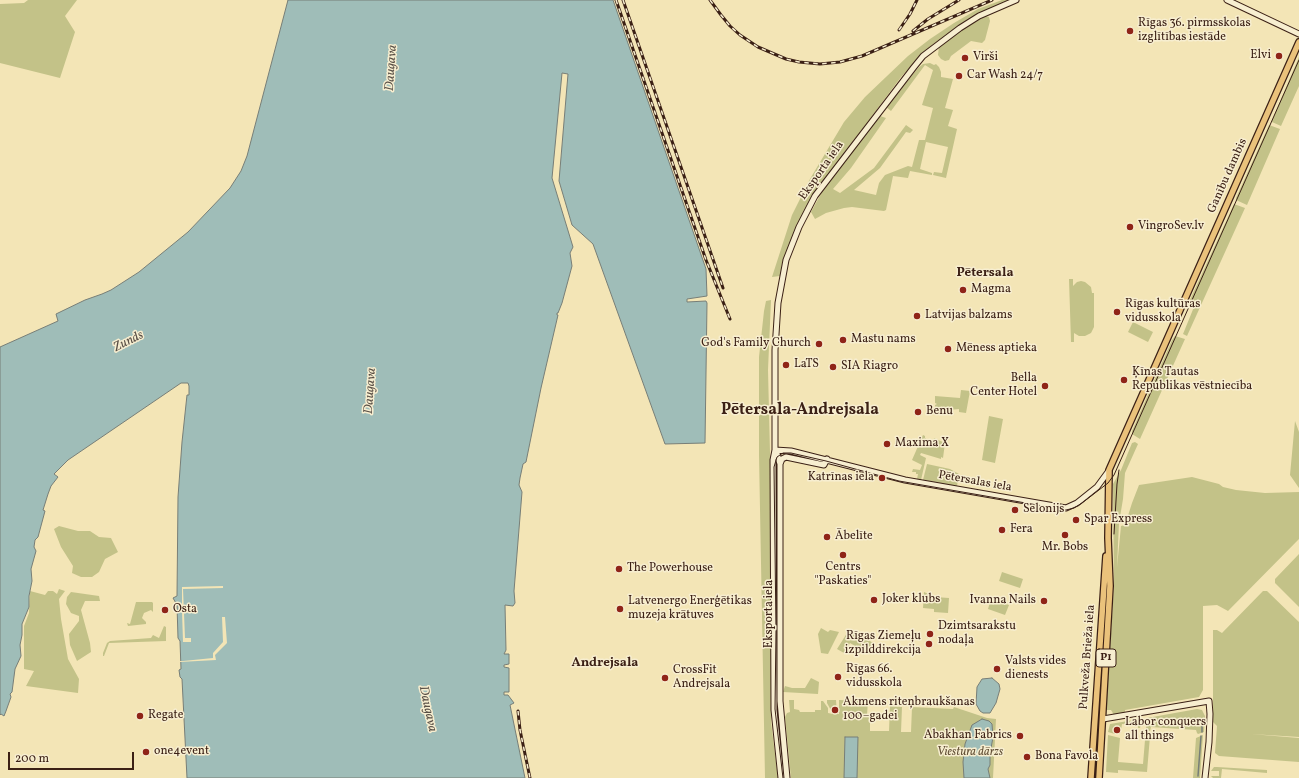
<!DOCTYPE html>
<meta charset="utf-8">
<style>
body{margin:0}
#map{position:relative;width:1299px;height:778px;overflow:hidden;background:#f3e5b6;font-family:Vollkorn,serif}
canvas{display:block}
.scale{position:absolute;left:8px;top:752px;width:126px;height:18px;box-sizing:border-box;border:2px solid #3b2015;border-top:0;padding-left:5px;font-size:12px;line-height:14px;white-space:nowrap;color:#3b2015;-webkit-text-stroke:3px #f7eed0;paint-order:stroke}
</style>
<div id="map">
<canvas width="1299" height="778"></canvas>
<div class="scale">200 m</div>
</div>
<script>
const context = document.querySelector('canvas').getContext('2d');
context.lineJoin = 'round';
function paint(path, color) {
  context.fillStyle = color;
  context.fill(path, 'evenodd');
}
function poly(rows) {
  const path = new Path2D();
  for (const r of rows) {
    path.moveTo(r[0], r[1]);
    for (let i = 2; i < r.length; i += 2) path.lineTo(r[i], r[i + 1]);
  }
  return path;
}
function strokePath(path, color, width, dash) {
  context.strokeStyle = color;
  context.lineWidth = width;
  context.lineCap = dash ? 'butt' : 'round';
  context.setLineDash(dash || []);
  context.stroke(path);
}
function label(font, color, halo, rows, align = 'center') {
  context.font = font + ' Vollkorn,serif';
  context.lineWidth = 3;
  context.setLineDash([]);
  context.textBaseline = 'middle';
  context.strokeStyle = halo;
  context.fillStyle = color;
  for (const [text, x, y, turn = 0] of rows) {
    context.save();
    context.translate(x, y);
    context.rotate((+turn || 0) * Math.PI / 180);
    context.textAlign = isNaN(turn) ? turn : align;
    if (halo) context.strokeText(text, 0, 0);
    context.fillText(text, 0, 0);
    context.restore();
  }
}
const green = poly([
 [28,0,77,0,65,16,75,32,60,78,0,63,0,4,24,3],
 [1002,0,1009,0,975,15,932,45,922,54,901,77,809,201,796,227,782,263,780,276,772,277,792,215,810,179,844,122,865,97,908,56,930,39,954,23,978,9],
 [986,16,989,17,990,21,985,40,982,43,971,41,951,56,949,60,945,61,941,59,938,55,939,46,963,29],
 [1299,57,1299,86,1281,126,1272,122,1272,120],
 [930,63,934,65,936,64,939,67,941,72,941,77,953,79,945,108,953,110,948,126,957,129,946,178,933,175,934,172,942,173,948,147,926,142,920,169,932,173,932,175,910,171,908,178,893,176,886,210,884,211,852,207,844,208,826,213,815,219,811,212,822,192,880,116,886,118,851,168,833,189,840,193,874,168,906,125,913,130,910,133,906,132,880,168,854,190,876,195,879,183,885,175,908,166,912,167,919,140,925,140,933,108,922,105,933,70,925,65,891,111,886,107,918,68,923,64],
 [1269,125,1280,129,1247,205,1236,200,1236,198],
 [1234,204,1245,208,1187,336,1183,334,1194,307,1188,304],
 [1069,279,1073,279,1073,286,1077,282,1081,281,1085,282,1091,287,1092,293,1094,293,1094,327,1091,333,1085,336,1079,336,1074,333,1074,342,1071,342],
 [771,300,768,370,771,494,771,722,778,778,765,778,759,455,759,357,764,311,766,301],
 [1133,322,1153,332,1148,342,1128,332],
 [1175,336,1185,339,1140,439,1132,434,1132,431,1172,340],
 [961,390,970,391,966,413,959,412,959,409,936,411,935,405,937,404,935,403,935,396,960,398],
 [989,416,1003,419,995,463,982,460],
 [1295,421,1299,432,1299,488,1290,475],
 [923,435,925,436,925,438,930,441,930,443,933,443,934,438,945,443,943,458,941,457,941,459,921,453,920,455,926,458,921,480,917,479,918,474,916,474,916,472,912,472,913,469,920,470,922,465,912,460],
 [1135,442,1138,444,1125,473,1123,499,1119,523,1117,567,1121,526,1125,525,1132,503,1139,485,1192,477,1219,484,1223,487,1236,490,1265,493,1299,492,1299,539,1228,611,1217,605,1203,606,1203,690,1199,697,1125,710,1125,713,1114,715,1111,710,1106,710,1114,587,1113,484,1121,470,1132,443],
 [927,464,950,469,959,474,957,486,923,480],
 [59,526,78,531,90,531,99,537,111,538,118,552,105,559,99,572,92,577,81,577,72,573,73,566,61,547,54,529],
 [1299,554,1299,607,1275,583,1275,579],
 [1002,572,1023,579,1020,588,999,581],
 [59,589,65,591,59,599,61,619,68,659,79,679,78,693,26,686,34,671,24,669,24,626,29,613,30,591,45,595,48,591,53,591,57,594],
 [1263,591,1267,591,1299,622,1299,737,1251,734,1299,738,1299,762,1219,756,1215,753,1217,726,1213,722,1213,630,1217,630,1222,633],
 [71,592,99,596,100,601,85,601,81,610,90,643,91,652,77,661,70,645,69,634,79,621,79,616,71,613,66,604,67,597],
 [924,592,935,597,949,598,948,613,934,612,934,609,923,608],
 [991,599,1009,605,1005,615,988,609],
 [136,602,152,602,153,603,153,612,151,610,144,613,142,618,146,622,146,624,128,626,127,623,130,624],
 [164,626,166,627,166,641,109,643,104,656,103,656,103,653,107,643,110,641,151,638,153,635,159,638],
 [821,628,828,632,830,630,839,632,828,654,821,653,818,634],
 [849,630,855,634,856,632,873,643,867,653,850,643,844,653,837,649],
 [811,678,819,682,818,694,783,692,785,686,792,688,805,688],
 [789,700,794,700,794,709,799,710,800,712,815,712,815,710,821,710,821,701,823,701,828,708,828,713,833,714,827,703,827,700,836,700,837,714,839,714,839,700,868,701,867,715,870,715,870,731,889,731,890,706,902,707,901,732,911,732,912,707,953,709,954,707,987,718,996,719,993,778,791,778,785,717,787,713,790,712],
 [1197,709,1202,710,1205,716,1204,732,1198,734,1197,733,1196,730,1151,727,1150,731,1146,729,1147,718],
 [1140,719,1142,722,1140,728,1138,728,1138,725,1122,724,1121,730,1113,729,1113,730,1116,731,1115,734,1108,732,1110,724],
 [1108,735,1120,738,1118,762,1143,764,1145,740,1143,740,1142,737,1144,735,1150,736,1147,772,1118,770,1118,773,1106,772],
 [1203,735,1200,778,1193,778,1196,738],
 [1214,767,1217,767,1267,770,1267,773,1222,769,1221,778,1213,778,1211,776,1219,776,1219,771,1211,771]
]);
const water = poly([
 [288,0,613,0,706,269,707,296,687,299,687,302,706,301,707,303,705,443,665,444,593,244,572,225,559,181,568,74,562,73,552,178,573,247,570,253,572,266,562,303,558,313,557,313,557,315,558,315,541,388,526,462,523,464,520,478,519,485,522,492,514,591,515,603,513,606,505,605,506,650,504,654,509,654,509,664,504,665,504,667,509,668,509,692,504,692,504,695,508,695,514,703,510,705,525,778,187,778,182,679,180,677,179,670,181,669,180,641,178,638,177,605,173,598,177,596,178,497,182,442,187,395,189,395,189,386,188,383,181,383,68,460,54,474,58,477,51,486,48,494,43,510,45,511,38,537,35,540,34,547,36,551,31,569,32,581,29,596,29,607,22,624,22,635,20,645,21,656,15,669,12,692,10,694,11,697,6,711,4,716,1,714,0,715,0,347,58,321,56,314,85,300,102,294,111,290,139,272,188,232,230,188,241,171,247,156,288,0],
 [992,678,999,684,1000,689,996,703,990,713,983,713,980,711,976,704,977,687,982,679,992,678],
 [982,719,989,721,992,724,993,737,990,754,990,765,988,769,990,778,964,778,963,762,965,744,972,725,982,719],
 [845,737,858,737,857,778,844,778,845,737]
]);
const pier = poly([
 [223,586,223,588,183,589,185,638,191,638,191,642,183,642,182,611,180,611,180,605,182,605,182,587],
 [222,617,225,617,227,643,215,655,216,660,180,662,180,661,183,661,213,658,213,653,223,642]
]);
const stream = poly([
 [1202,732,1202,725],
 [1198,776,1201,736]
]);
const secondary = poly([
 [1227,0,1299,34],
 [775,450,791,451,905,480,1066,508,1077,503,1097,487,1108,472],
 [776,450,780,464,780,701,787,778],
 [780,464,782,459,786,457,824,465,827,459],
 [1103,719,1209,701,1210,714,1209,742,1205,778],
 [781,778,774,710,773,460,775,450,775,350,778,303,786,260,799,227,815,196,914,67,923,56,960,28,979,16,1016,0]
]);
const primary = poly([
 [1091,778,1106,556],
 [1099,778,1110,586,1108,538,1109,470,1299,42]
]);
const tram = poly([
 [1114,534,1117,484,1119,470],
 [783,778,775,709,776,631,774,467,777,457,783,453,791,453,826,461,899,481,1066,510,1074,508,1082,503,1108,483,1114,475,1299,60]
]);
const rail = poly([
 [616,0,706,260,730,319],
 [623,0,723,288],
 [710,0,721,15,730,26,740,35,758,47,786,59,799,62,820,64,840,62,862,56,992,0],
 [899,30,910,14,917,0],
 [913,31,928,19,959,0],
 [518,711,520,730,530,778]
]);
const markers = [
 [1130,31,4,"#8f2418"],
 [1279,56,4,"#8f2418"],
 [965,58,4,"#8f2418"],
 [959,76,4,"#8f2418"],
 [1130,227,4,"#8f2418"],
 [963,290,4,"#8f2418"],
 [1117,312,4,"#8f2418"],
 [917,316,4,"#8f2418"],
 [843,340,4,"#8f2418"],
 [819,344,4,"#8f2418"],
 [948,349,4,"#8f2418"],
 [786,365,4,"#8f2418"],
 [833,367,4,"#8f2418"],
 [1124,380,4,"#8f2418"],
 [1045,386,4,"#8f2418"],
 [918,412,4,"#8f2418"],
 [887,444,4,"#8f2418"],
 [882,478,4,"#8f2418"],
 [1015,510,4,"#8f2418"],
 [1076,520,4,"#8f2418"],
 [1002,530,4,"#8f2418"],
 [1065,535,4,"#8f2418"],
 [827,537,4,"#8f2418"],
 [843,555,4,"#8f2418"],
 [619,569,4,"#8f2418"],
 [874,600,4,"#8f2418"],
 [1044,601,4,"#8f2418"],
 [620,609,4,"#8f2418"],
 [165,610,4,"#8f2418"],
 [930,634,4,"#8f2418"],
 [929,644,4,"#8f2418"],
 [997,669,4,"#8f2418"],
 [838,677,4,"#8f2418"],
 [665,678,4,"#8f2418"],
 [835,710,4,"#8f2418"],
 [140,716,4,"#8f2418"],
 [1117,730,4,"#8f2418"],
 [1020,736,4,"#8f2418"],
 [146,752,4,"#8f2418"],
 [1027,757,4,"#8f2418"]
];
const shields = [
 [1106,658,20]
];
const shieldNames = [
 ["P1",1106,658]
];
const poiNames = [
 ["Rīgas 36. pirmsskolas",1138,24],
 ["izglītības iestāde",1138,38],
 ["Elvi",1271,56,"right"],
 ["Virši",973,58],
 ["Car Wash 24/7",967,76],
 ["VingroSev.lv",1138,227],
 ["Magma",971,290],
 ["Rīgas kultūras",1125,305],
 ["vidusskola",1125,319],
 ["Latvijas balzams",925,316],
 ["Mastu nams",851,340],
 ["God's Family Church",811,344,"right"],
 ["Mēness aptieka",956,349],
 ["LaTS",794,365],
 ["SIA Riagro",841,367],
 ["Ķīnas Tautas",1132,373],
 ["Republikas vēstniecība",1132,387],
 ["Bella",1037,379,"right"],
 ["Center Hotel",1037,393,"right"],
 ["Benu",926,412],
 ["Maxima X",895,444],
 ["Katrīnas iela",874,478,"right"],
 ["Selonijs",1023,510],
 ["Spar Express",1084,520],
 ["Fera",1010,530],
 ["Ābelīte",835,537],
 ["Mr. Bobs",1065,548,"center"],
 ["Centrs",843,568,"center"],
 ["\"Paskaties\"",843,582,"center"],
 ["The Powerhouse",627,569],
 ["Joker klubs",882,600],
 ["Ivanna Nails",1036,601,"right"],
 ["Latvenergo Enerģētikas",628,602],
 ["muzeja krātuves",628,616],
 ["Osta",173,610],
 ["Dzimtsarakstu",938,627],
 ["nodaļa",938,641],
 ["Rīgas Ziemeļu",921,637,"right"],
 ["izpilddirekcija",921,651,"right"],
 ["Valsts vides",1005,662],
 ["dienests",1005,676],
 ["Rīgas 66.",846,670],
 ["vidusskola",846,684],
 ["CrossFit",673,671],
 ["Andrejsala",673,685],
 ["Akmens riteņbraukšanas",843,703],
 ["100–gadei",843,717],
 ["Regate",148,716],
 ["Labor conquers",1125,723],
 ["all things",1125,737],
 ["Abakhan Fabrics",1012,736,"right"],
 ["one4event",154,752],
 ["Bona Favola",1035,757]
];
const streetNames = [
 ["Eksporta iela",822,171,-55],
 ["Ganību dambis",1228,176,-66],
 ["Pētersalas iela",975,482,10],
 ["Eksporta iela",770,614,-90],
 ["Pulkveža Brieža iela",1088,657,-86]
];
const parkNames = [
 ["Viestura dārzs",970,753]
];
const waterNames = [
 ["Daugava",392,68,-86],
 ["Zunds",129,342,-27],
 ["Daugava",371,391,-86],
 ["Daugava",427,709,78]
];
const neighbourhoodNames = [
 ["Pētersala",985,274],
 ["Andrejsala",605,664]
];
const districtNames = [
 ["Pētersala-Andrejsala",800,411]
];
paint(green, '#c3c288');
paint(water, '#9fbdb8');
strokePath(water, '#777e77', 1);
paint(pier, '#f3e5b6');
strokePath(stream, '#777e77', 1.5);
strokePath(secondary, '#3b2015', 7);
strokePath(primary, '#3b2015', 8);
strokePath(secondary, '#f7eed0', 5);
strokePath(primary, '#eac27b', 5.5);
strokePath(tram, '#3b2015', 1);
strokePath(rail, '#3b2015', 3);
strokePath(rail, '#f7eed0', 1.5, [4.5]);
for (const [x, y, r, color] of markers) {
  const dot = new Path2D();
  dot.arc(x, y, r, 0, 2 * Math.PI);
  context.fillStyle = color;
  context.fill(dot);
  strokePath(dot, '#f7eed0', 1.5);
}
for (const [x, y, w] of shields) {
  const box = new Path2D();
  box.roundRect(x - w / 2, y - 9, w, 18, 3);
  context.fillStyle = '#f7eed0';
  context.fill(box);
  strokePath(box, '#3b2015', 1);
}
label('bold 11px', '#3b2015', null, shieldNames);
label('12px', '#3b2015', '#f7eed0', poiNames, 'left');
label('12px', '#3b2015', '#f7eed0', streetNames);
label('italic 12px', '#645138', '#f7eed0', parkNames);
label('italic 13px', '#594f46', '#f7eed0', waterNames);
label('bold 13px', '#3b2015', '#f7eed0', neighbourhoodNames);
label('bold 16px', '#3b2015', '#f7eed0', districtNames);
</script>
